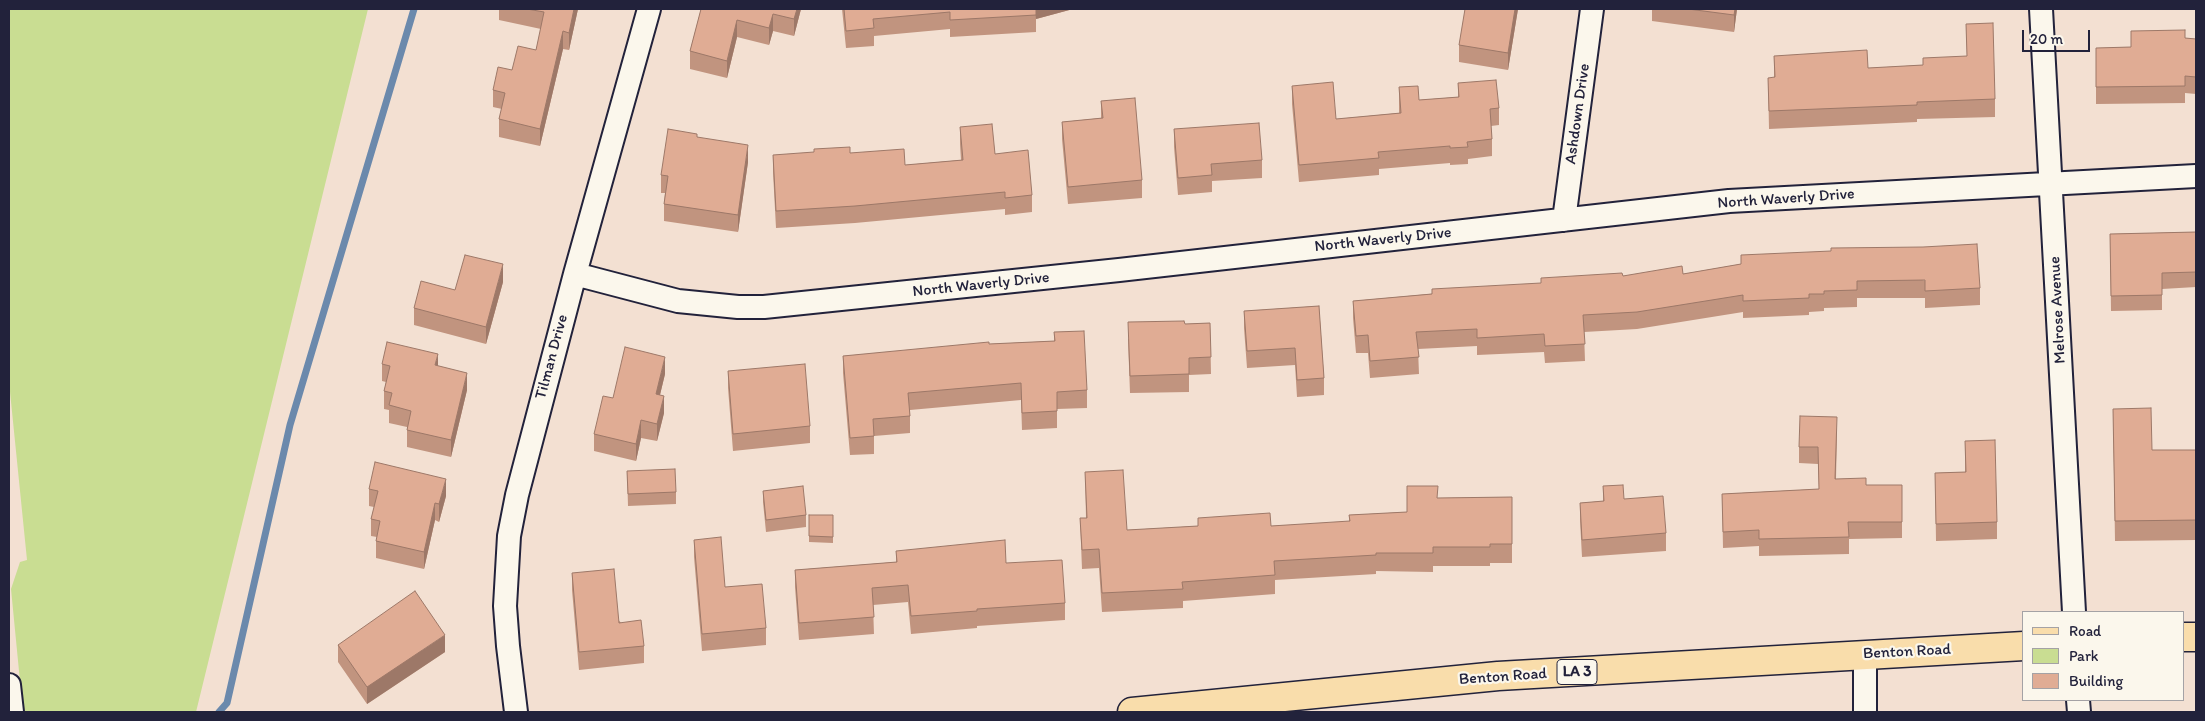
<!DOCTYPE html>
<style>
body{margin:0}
#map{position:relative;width:2205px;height:721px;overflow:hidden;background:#f3e0d2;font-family:Itim,sans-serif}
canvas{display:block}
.frame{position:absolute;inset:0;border:10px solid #22223b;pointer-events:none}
.legend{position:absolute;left:2022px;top:611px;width:162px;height:90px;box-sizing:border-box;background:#fbf7ec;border:1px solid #a4a2a5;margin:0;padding:6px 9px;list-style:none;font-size:15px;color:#22223b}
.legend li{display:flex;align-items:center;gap:10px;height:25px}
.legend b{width:25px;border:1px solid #a4a2a5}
.scale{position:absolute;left:2022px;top:30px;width:68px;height:22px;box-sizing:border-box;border:2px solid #22223b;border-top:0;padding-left:6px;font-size:15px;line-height:18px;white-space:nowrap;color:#22223b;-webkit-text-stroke:4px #fbf7ec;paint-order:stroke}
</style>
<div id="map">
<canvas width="2205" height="721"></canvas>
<div class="frame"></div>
<ul class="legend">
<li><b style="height:6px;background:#f9ddab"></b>Road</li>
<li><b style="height:14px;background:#c9dd92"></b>Park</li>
<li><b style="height:14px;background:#e0ac94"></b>Building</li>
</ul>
<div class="scale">20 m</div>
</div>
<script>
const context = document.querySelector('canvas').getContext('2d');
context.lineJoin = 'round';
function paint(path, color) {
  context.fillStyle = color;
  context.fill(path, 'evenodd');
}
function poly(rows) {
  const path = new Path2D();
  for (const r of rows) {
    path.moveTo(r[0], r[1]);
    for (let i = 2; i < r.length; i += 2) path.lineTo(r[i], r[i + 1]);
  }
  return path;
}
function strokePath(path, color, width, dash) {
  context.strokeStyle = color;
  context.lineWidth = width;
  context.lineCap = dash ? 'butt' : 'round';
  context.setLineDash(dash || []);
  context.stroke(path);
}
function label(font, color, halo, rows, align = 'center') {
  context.font = font + ' Itim,sans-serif';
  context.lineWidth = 4.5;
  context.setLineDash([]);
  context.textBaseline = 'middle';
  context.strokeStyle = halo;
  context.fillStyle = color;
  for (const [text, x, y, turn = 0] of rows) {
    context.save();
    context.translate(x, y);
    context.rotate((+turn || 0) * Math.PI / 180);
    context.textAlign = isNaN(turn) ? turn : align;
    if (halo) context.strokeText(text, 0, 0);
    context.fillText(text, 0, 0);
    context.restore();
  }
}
const green = poly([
 [9,9,368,9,196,712,23,712,11,589,20,562,27,560,9,382]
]);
const stream = poly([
 [219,712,227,703,290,425,414,9]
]);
const minor = poly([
 [2041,9,2074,612],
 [1564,220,1592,9],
 [575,274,678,301,738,307,764,307,1119,270,1729,201,2196,176],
 [1865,654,1865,712],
 [9,685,12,712],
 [2078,700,2079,712],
 [516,712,508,646,505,606,509,536,517,495,575,274,649,9]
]);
const major = poly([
 [2184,637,2196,637],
 [1132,712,1498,676,2024,646]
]);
const wall = poly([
 [499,9,578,9,569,50,563,49,540,146,499,137,499,119,502,109,493,107,493,90,512,70,536,50,541,29,499,20],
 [701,9,801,9,794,36,773,31,769,45,737,37,727,78,690,69,690,51],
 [842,9,1073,9,1036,19,1036,32,950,37,950,29,874,36,874,46,846,48],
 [1518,9,1508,70,1459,62,1459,45],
 [1652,9,1737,9,1734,32,1652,21],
 [1966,24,1995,99,1995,117,1917,119,1917,122,1769,129,1768,78,1774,78,1774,56,1868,68,1923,65,1967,56],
 [2185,38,2196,39,2196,94,2185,93,2185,103,2096,104,2096,48,2131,47],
 [1458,83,1499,108,1499,125,1491,126,1492,139,1492,156,1468,159,1468,164,1450,165,1450,163,1379,169,1379,175,1299,182,1292,104,1292,86,1336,119,1399,113,1399,87,1419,100,1458,97],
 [1101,101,1142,180,1142,198,1068,204,1062,139,1062,122,1101,118],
 [960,127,995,154,1032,195,1032,212,1005,215,1005,209,855,223,776,228,773,172,773,155,850,153,905,165,961,160,960,144],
 [1174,129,1262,160,1262,178,1212,181,1212,192,1178,195,1174,147],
 [697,137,748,162,738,232,664,221,664,204,665,193,661,193,661,175],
 [2196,232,2196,287,2162,289,2162,310,2111,311,2110,234],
 [1741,255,1980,288,1980,305,1925,308,1925,298,1857,298,1857,307,1824,308,1824,311,1809,312,1809,315,1743,318,1743,312,1637,329,1584,332,1585,361,1545,363,1544,352,1477,355,1477,346,1418,349,1419,374,1370,378,1368,353,1356,353,1353,318,1353,301,1623,276,1683,274,1741,264],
 [503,282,486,344,414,325,414,308,455,290],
 [1319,306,1324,378,1324,395,1297,397,1295,365,1247,368,1244,328,1244,311],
 [1210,323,1211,374,1189,375,1189,392,1130,393,1128,339,1185,324],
 [1054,332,1087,390,1087,408,1057,409,1057,428,1022,430,1021,400,910,410,910,433,874,436,874,454,850,455,843,373,843,356,989,344,1054,341],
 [382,364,438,366,467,390,451,457,407,447,407,427,389,423,389,410,384,409,384,391,386,382,382,381],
 [728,371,810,426,810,443,733,451,728,388],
 [665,374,660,395,664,413,657,441,641,438,636,461,594,451,594,434,613,398],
 [2113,409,2152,450,2196,450,2196,540,2115,541],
 [1837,433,1836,479,1866,485,1902,485,1902,538,1849,539,1849,554,1759,556,1759,546,1723,548,1722,494,1819,489,1818,464,1799,463,1799,447],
 [1965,441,1997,522,1997,539,1936,541,1935,473,1965,472],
 [627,471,676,492,676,504,628,506],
 [1085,472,1127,530,1198,526,1198,518,1271,526,1349,522,1349,515,1407,512,1438,498,1512,497,1512,563,1490,563,1490,566,1433,566,1433,572,1376,571,1376,574,1275,580,1275,594,1183,601,1183,608,1102,612,1099,568,1082,569,1080,518,1086,518],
 [1603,486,1624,499,1666,533,1666,551,1582,557,1580,520,1580,503,1603,501],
 [369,489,446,496,439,522,435,520,424,569,376,558,376,541,377,537,371,536,371,519,374,507,369,506],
 [763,491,806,515,806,527,766,532,763,502],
 [809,515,833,515,833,543,809,542],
 [694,540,725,587,766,628,766,645,702,651,694,557],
 [896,551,1006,563,1065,603,1065,620,977,626,977,628,911,634,908,602,873,605,874,634,799,640,795,587,795,570,896,562],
 [572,573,644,646,644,663,579,670,572,590],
 [338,645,445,652,367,704,338,662]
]);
const shadedWall = poly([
 [574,9,578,9,569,50,569,33],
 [797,9,801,9,794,36,794,19],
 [1035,9,1073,9,1036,19],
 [1515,9,1518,9,1508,70,1508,53],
 [1735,9,1737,9,1734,32,1734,15],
 [773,14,773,31,769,45,769,28],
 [737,20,737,37,727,78,727,61],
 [563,31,563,49,540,146,540,129],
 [748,145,748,162,738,232,738,215],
 [503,264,503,282,486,344,486,327],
 [438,354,438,371,435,365],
 [665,357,665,374,656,411,656,394],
 [467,373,467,390,451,457,451,440],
 [664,396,664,413,657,441,657,424],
 [641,420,641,438,636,461,636,444],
 [446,479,446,496,439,522,439,504],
 [435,503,435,520,424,569,424,552],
 [445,635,445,652,367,704,367,687]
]);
const building = poly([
 [527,9,574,9,569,33,563,31,540,129,499,119,505,93,493,90,498,67,512,70,518,46,536,50,544,12,527,9],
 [701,9,797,9,794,19,773,14,769,28,737,20,727,61,690,51,701,9],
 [844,9,1036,9,1036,15,950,20,950,12,873,19,874,28,846,31,844,9],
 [1465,9,1515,9,1508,53,1459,45,1465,9],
 [1688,9,1735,9,1734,15,1688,9],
 [1993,23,1995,99,1917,102,1917,105,1769,111,1768,78,1775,77,1774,56,1867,50,1868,68,1923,65,1923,58,1967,56,1966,24,1993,23],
 [2185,30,2185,38,2196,39,2196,77,2185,76,2185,86,2096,87,2096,48,2131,47,2131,31,2185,30],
 [1496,80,1499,108,1490,109,1492,139,1467,142,1468,147,1450,148,1450,146,1378,152,1379,158,1299,165,1292,86,1333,82,1336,119,1401,113,1399,87,1418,86,1419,100,1459,97,1458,83,1496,80],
 [1135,98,1142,180,1068,187,1062,122,1103,118,1101,101,1135,98],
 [1259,123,1262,160,1211,164,1212,175,1178,178,1174,129,1259,123],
 [992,124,995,154,1028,150,1032,195,1005,198,1005,192,855,206,776,211,773,155,814,152,814,149,850,147,850,153,904,149,905,165,963,160,960,127,992,124],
 [668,129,697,134,697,137,748,145,738,215,664,204,668,176,661,175,668,129],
 [2196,232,2196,272,2162,273,2162,295,2111,296,2110,234,2196,232],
 [1977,244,1980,288,1925,291,1925,280,1857,281,1857,290,1824,291,1824,294,1809,294,1809,298,1743,301,1743,295,1637,312,1583,315,1585,344,1545,346,1544,334,1477,338,1477,329,1416,332,1419,357,1370,361,1368,335,1356,336,1353,301,1432,294,1432,289,1541,283,1541,278,1622,273,1623,276,1682,266,1683,274,1741,264,1741,255,1831,251,1831,248,1923,247,1977,244],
 [465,255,503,264,486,327,414,308,421,281,455,290,465,255],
 [1319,306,1324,378,1297,380,1295,348,1247,351,1244,311,1319,306],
 [1184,321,1185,324,1210,323,1211,357,1189,358,1189,374,1130,376,1128,322,1184,321],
 [1084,331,1087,390,1057,392,1057,411,1022,413,1021,383,908,393,910,416,873,419,874,436,850,438,843,356,989,342,989,344,1055,341,1054,332,1084,331],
 [387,342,438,354,435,365,467,373,451,440,407,430,411,411,389,405,392,393,384,391,390,366,382,364,387,342],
 [625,347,665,357,656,394,664,396,657,424,641,420,636,444,594,434,603,396,613,398,625,347],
 [805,364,810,426,733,434,728,371,805,364],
 [2151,408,2152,450,2196,450,2196,520,2115,521,2113,409,2151,408],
 [1800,416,1837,417,1835,479,1866,478,1866,485,1902,485,1902,522,1848,522,1849,537,1759,539,1759,530,1723,532,1722,494,1819,489,1818,447,1799,447,1800,416],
 [1995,440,1997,522,1936,524,1935,473,1966,472,1965,441,1995,440],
 [375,462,446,479,439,504,435,503,424,552,376,541,380,521,371,519,378,491,369,489,375,462],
 [675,469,676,492,628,494,627,471,675,469],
 [1123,470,1127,530,1198,526,1198,518,1270,513,1271,526,1350,521,1349,515,1407,512,1407,486,1438,486,1437,498,1512,497,1512,544,1490,544,1490,547,1433,547,1433,553,1376,553,1376,555,1274,561,1275,575,1182,582,1183,589,1102,593,1099,549,1082,550,1080,518,1087,518,1085,472,1123,470],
 [1623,485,1624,499,1663,496,1666,533,1582,540,1580,503,1604,501,1603,486,1623,485],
 [803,486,806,515,766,520,763,491,803,486],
 [809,515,833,515,833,537,809,536,809,515],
 [721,537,725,587,762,584,766,628,702,634,694,540,721,537],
 [1005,540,1006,563,1062,560,1065,603,977,609,977,611,911,616,908,585,872,588,874,617,799,623,795,570,897,562,896,551,1005,540],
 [614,569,619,623,641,620,644,646,579,652,572,573,614,569],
 [415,591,445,635,367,687,338,645,415,591]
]);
const shields = [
 [1577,672,40]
];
const shieldNames = [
 ["LA 3",1577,672]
];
const streetNames = [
 ["Ashdown Drive",1578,114,-82],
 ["North Waverly Drive",1786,199,-4],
 ["North Waverly Drive",1383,240,-6],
 ["North Waverly Drive",981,285,-6],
 ["Melrose Avenue",2058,310,-93],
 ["Tilman Drive",552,357,-75],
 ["Benton Road",1907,652,-3],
 ["Benton Road",1503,677,-4]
];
paint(green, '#c9dd92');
strokePath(stream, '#6b89ac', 7);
strokePath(minor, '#22223b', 26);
strokePath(major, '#22223b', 31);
strokePath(minor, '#fbf7ec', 22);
strokePath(major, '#f9ddab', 28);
paint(wall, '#c1947f');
paint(shadedWall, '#9d7868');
paint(building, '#e0ac94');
strokePath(building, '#9d7868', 1);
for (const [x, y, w] of shields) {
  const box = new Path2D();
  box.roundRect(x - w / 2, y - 12.5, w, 25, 4);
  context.fillStyle = '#fbf7ec';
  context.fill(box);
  strokePath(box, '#22223b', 1);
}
label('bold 15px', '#22223b', null, shieldNames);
label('16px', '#22223b', '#fbf7ec', streetNames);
</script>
